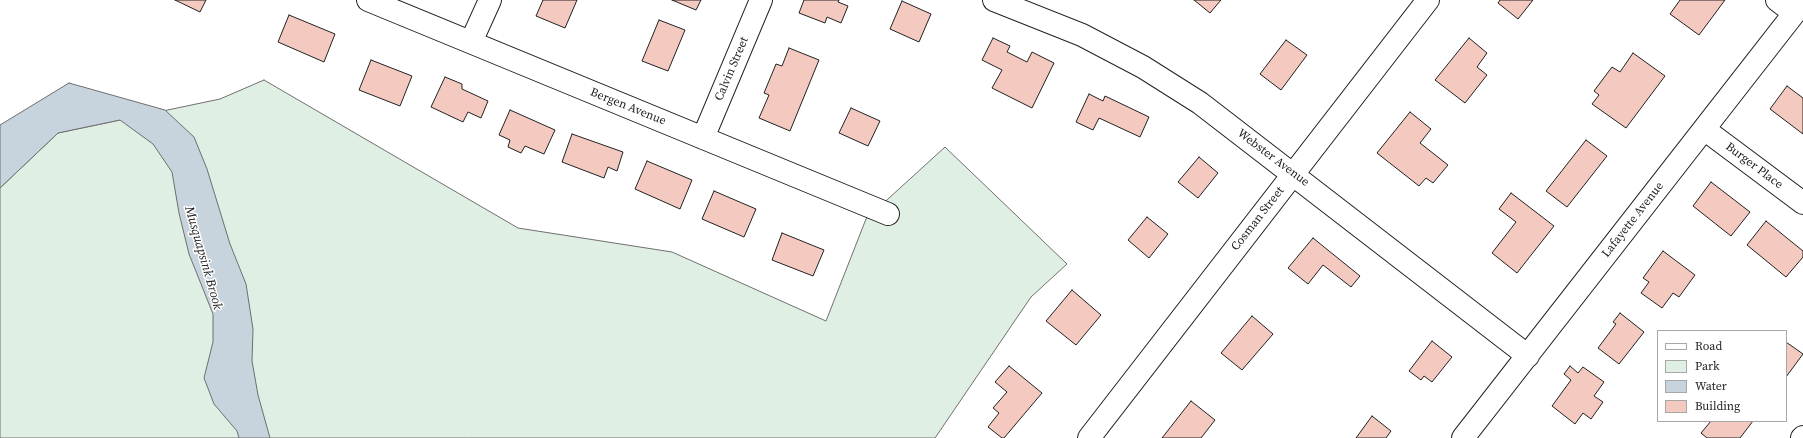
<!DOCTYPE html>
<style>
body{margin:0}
#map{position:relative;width:1803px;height:438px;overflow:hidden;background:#fff;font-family:"Source Serif 4",serif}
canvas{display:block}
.legend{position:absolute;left:1657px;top:330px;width:130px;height:92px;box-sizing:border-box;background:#fff;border:1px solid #a7a7a7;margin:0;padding:5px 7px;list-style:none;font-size:12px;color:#222}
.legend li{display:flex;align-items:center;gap:8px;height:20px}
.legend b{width:20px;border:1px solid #a7a7a7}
</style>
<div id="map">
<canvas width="1803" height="438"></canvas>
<ul class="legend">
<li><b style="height:5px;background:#fff"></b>Road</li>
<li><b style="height:11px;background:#e0efe3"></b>Park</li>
<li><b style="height:11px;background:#c7d3dd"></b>Water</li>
<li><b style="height:11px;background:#f3c9c0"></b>Building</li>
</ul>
</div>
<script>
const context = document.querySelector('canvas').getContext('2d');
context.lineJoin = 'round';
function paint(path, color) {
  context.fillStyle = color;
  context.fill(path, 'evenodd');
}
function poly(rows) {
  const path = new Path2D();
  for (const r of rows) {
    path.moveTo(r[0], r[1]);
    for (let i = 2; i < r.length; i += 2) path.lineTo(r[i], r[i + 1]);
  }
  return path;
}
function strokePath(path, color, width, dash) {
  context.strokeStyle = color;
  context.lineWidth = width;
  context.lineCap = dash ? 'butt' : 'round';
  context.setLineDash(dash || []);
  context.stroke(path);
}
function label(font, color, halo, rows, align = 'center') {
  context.font = font + ' "Source Serif 4",serif';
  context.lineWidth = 3;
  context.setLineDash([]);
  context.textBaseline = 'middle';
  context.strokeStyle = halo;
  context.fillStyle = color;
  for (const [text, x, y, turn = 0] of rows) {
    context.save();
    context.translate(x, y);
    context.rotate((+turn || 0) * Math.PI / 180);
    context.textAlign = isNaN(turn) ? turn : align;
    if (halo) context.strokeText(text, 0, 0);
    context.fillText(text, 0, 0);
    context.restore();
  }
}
const green = poly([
 [264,80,518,228,672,252,826,321,866,219,945,147,1067,264,1031,297,935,438,0,438,0,188,58,133,220,99,264,80]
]);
const water = poly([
 [69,83,165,110,194,137,207,169,230,244,246,284,253,329,252,361,258,395,270,438,239,438,237,431,214,404,204,378,213,342,213,314,189,254,179,213,172,172,153,144,120,120,58,133,0,188,0,125,69,83]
]);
const building = poly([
 [175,0,206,0,200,12,175,0],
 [543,0,577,0,565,28,536,16,543,0],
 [672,0,701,0,696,10,672,0],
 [804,0,839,0,838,2,848,6,841,23,827,17,825,23,799,13,804,0],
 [1194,0,1221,0,1210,13,1194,0],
 [1500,0,1533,0,1518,19,1498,3,1500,0],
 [1680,0,1725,0,1699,35,1670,14,1680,0],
 [902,1,931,14,919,42,890,29,902,1],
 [289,15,335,34,324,62,278,42,289,15],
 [659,20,685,30,668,71,642,61,659,20],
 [993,38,1010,46,1007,52,1027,62,1032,52,1054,63,1032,108,992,88,1002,70,982,60,993,38],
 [1469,38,1487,53,1477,67,1487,75,1465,103,1435,80,1469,38],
 [1286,40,1307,55,1281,90,1260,74,1286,40],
 [789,48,819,60,790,131,759,118,769,95,764,93,776,64,782,66,789,48],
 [1633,53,1665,76,1626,128,1592,104,1599,95,1594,91,1612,67,1620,72,1633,53],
 [371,60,412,76,400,106,359,90,371,60],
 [445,77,462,84,462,89,488,101,481,118,468,112,463,122,431,107,445,77],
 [1787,86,1803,98,1803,134,1770,109,1787,86],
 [1089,94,1103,101,1105,96,1149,117,1140,137,1099,118,1093,130,1076,122,1089,94],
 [851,108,880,121,868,146,839,133,851,108],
 [510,110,555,130,544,154,525,146,521,153,508,147,510,140,499,135,510,110],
 [1410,112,1431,129,1420,143,1448,165,1433,183,1426,178,1419,186,1377,153,1410,112],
 [572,134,623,152,617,171,608,167,604,178,562,162,572,134],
 [1586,140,1607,156,1567,207,1546,191,1586,140],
 [1199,157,1218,173,1198,198,1178,182,1199,157],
 [647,161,692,180,680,209,635,189,647,161],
 [1711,182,1750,212,1731,236,1693,206,1711,182],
 [714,191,756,209,744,237,702,219,714,191],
 [1511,193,1554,226,1517,273,1492,253,1516,222,1499,209,1511,193],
 [1147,217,1168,234,1149,258,1128,240,1147,217],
 [1766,221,1803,251,1803,257,1786,277,1747,245,1766,221],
 [782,233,824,250,813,276,772,260,782,233],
 [1313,238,1360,276,1351,287,1323,265,1308,284,1288,268,1313,238],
 [1663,251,1695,275,1679,297,1673,293,1662,308,1641,293,1649,282,1643,278,1663,251],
 [1072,290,1101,315,1076,345,1046,321,1072,290],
 [1620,313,1644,332,1619,364,1598,348,1616,324,1613,322,1620,313],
 [1252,316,1273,334,1242,370,1221,353,1252,316],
 [1432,341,1452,357,1432,382,1424,376,1421,380,1409,371,1432,341],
 [1786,342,1803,354,1786,377,1786,342],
 [1009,366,1042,393,1004,438,1002,438,988,427,999,413,993,408,1007,392,995,382,1009,366],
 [1570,366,1578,373,1583,367,1604,382,1594,396,1603,402,1591,419,1583,413,1575,424,1552,406,1571,380,1564,374,1570,366],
 [1191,401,1215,420,1201,438,1162,438,1191,401],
 [1372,416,1391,431,1386,438,1356,438,1372,416],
 [1711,421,1753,421,1740,438,1707,438,1701,433,1711,421]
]);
const minor = poly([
 [368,0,888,214],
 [994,0,1082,35,1143,67,1200,103,1528,356],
 [1777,0,1794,13],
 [471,42,490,0],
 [1704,129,1803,203],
 [703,138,761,0],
 [1089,438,1428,0],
 [1463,438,1803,2],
 [1802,438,1803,437]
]);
const streetNames = [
 ["Calvin Street",732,69,-67],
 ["Bergen Avenue",628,107,22],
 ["Webster Avenue",1273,158,37],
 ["Burger Place",1754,166,37],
 ["Cosman Street",1258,219,-52],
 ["Lafayette Avenue",1633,220,-52]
];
const waterNames = [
 ["Musquapsink Brook",203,258,74]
];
paint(green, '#e0efe3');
strokePath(green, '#6f6f6f', 1);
paint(water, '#c7d3dd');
strokePath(water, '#6f6f6f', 1);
paint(building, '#f3c9c0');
strokePath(building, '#222', 1);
strokePath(minor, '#222', 24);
strokePath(minor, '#fff', 22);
label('12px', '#222', '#fff', streetNames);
label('italic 13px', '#222', '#fff', waterNames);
</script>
